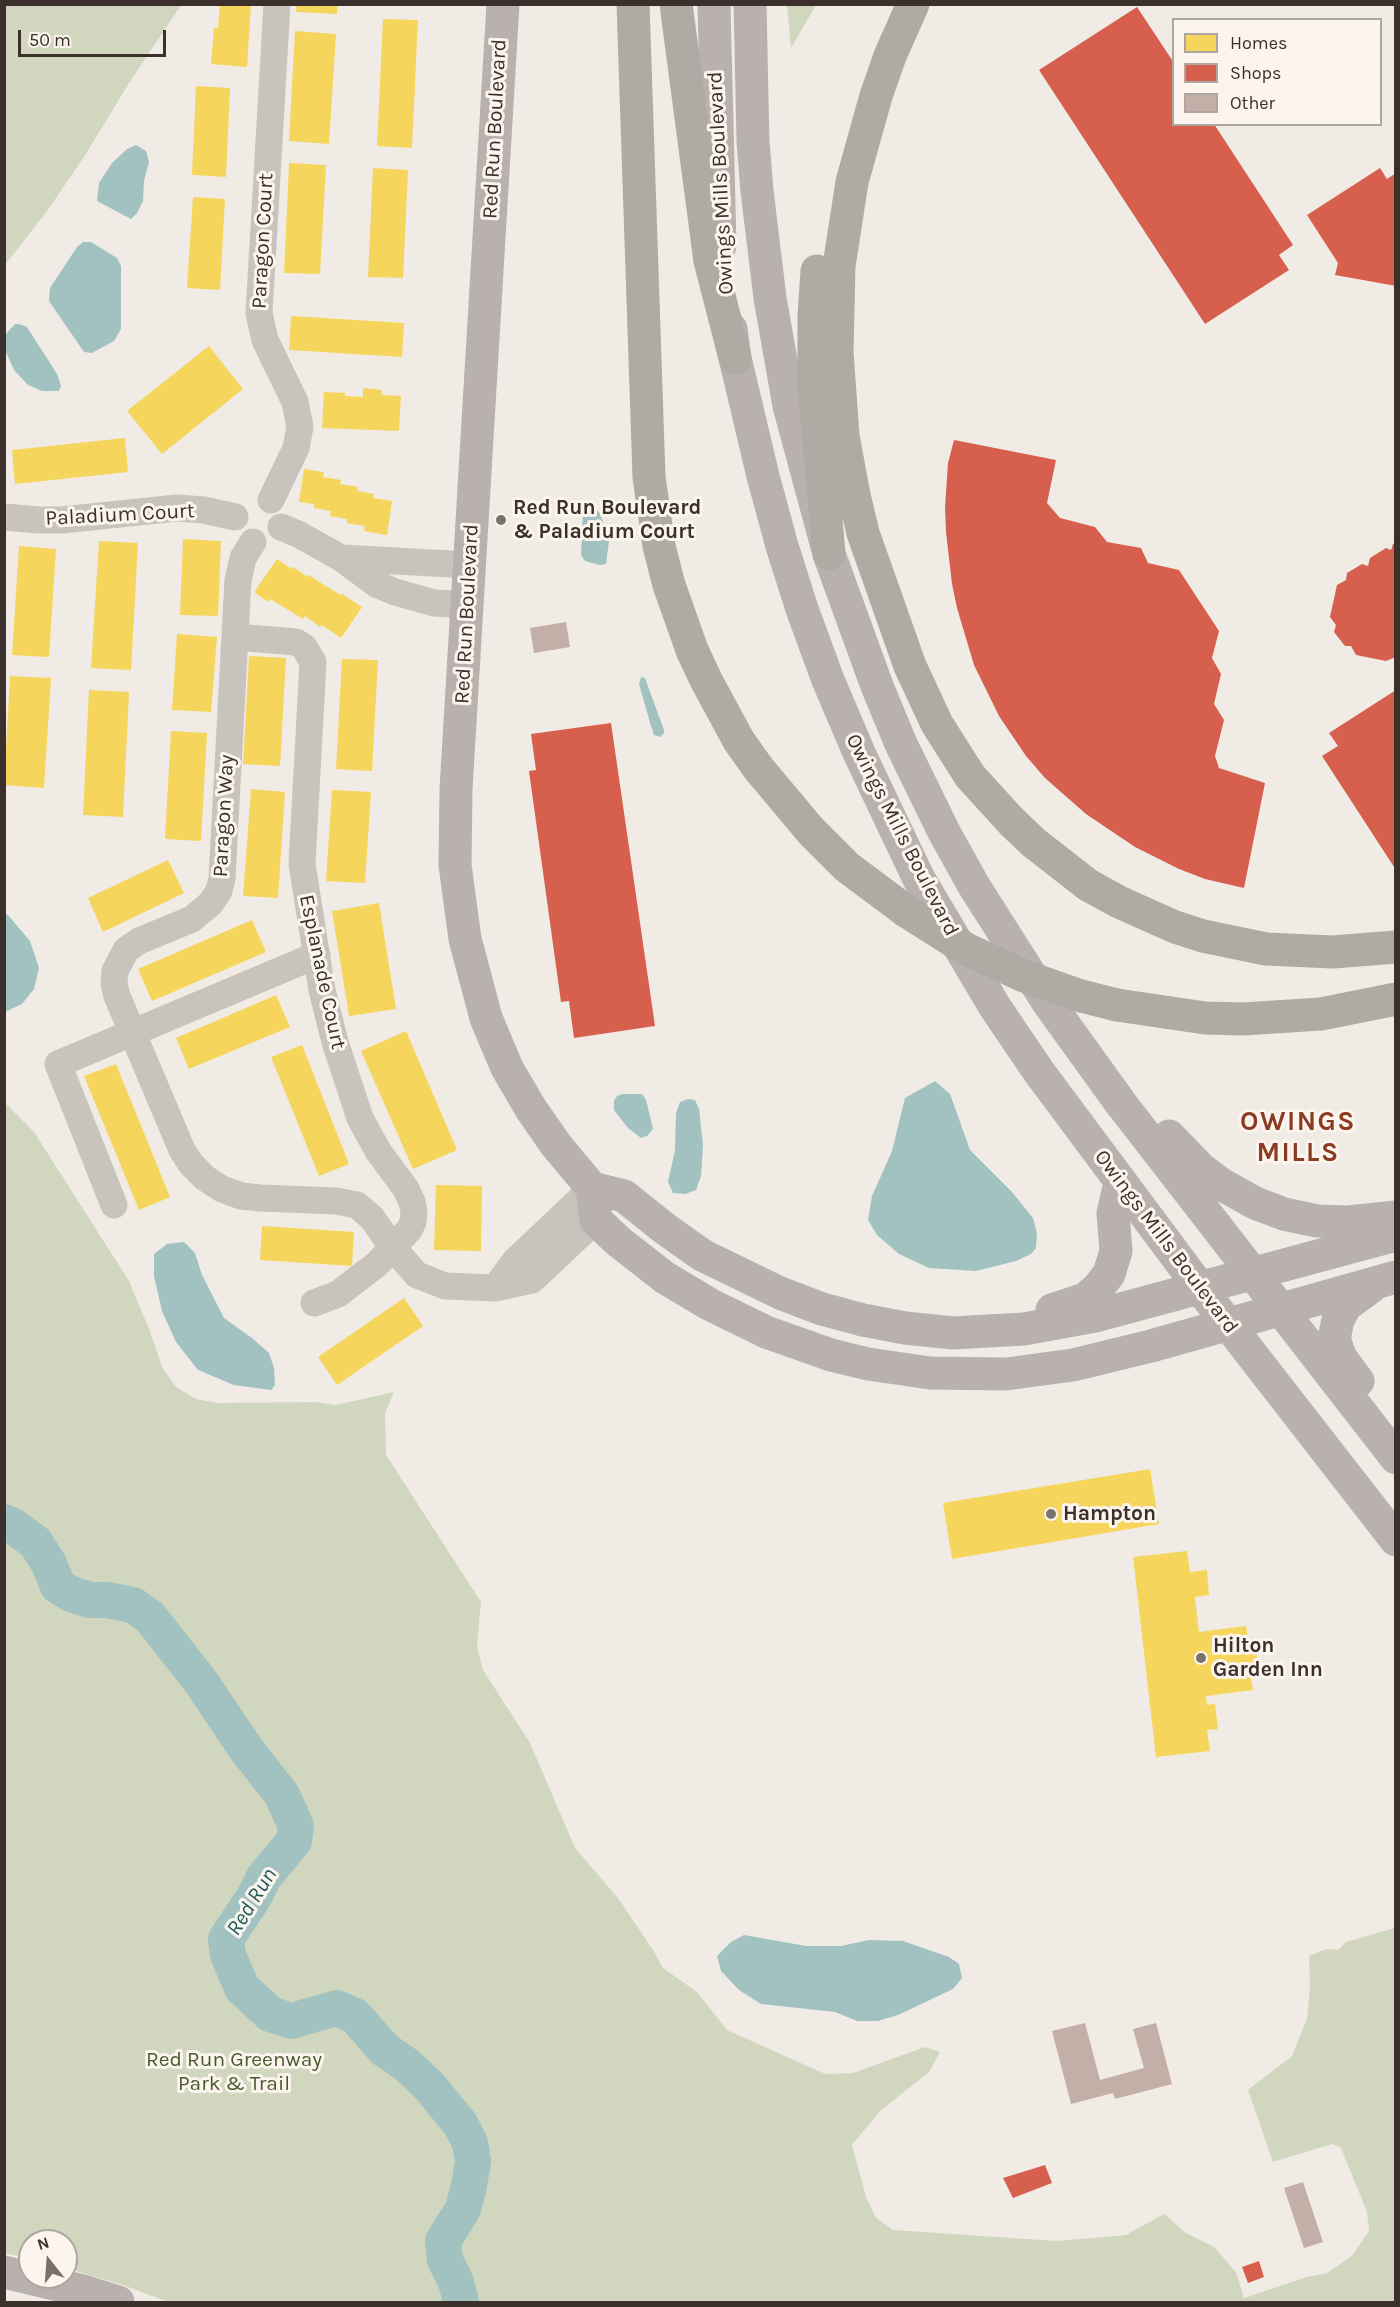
<!DOCTYPE html>
<style>
body{margin:0}
#map{position:relative;width:1400px;height:2307px;overflow:hidden;background:#f0ebe5;font-family:Karla,sans-serif}
canvas{display:block}
.frame{position:absolute;inset:0;border:6px solid #3b302b;pointer-events:none}
.legend{position:absolute;left:1172px;top:18px;width:210px;height:108px;box-sizing:border-box;background:#fbf5ee;border:2px solid #aea6a0;margin:0;padding:8px 10px;list-style:none;font-size:18px;color:#3b302b}
.legend li{display:flex;align-items:center;gap:12px;height:30px}
.legend b{width:30px;border:2px solid #aea6a0}
.north{position:absolute;left:18px;top:2229px;width:60px;height:60px;box-sizing:border-box;background:#fbf5ee;border:2px solid #aea6a0;border-radius:50%;rotate:343deg;font-size:16px;font-weight:700;line-height:24px;text-align:center;color:#3b302b}
.north::after{content:'';display:block;margin:auto;width:21px;height:27px;background:#7a716c;clip-path:polygon(50% 0,100% 100%,50% 72%,0 100%)}
.scale{position:absolute;left:18px;top:30px;width:148px;height:27px;box-sizing:border-box;border:3px solid #3b302b;border-top:0;padding-left:8px;font-size:18px;line-height:21px;white-space:nowrap;color:#3b302b;-webkit-text-stroke:4px #fbf5ee;paint-order:stroke}
</style>
<div id="map">
<canvas width="1400" height="2307"></canvas>
<div class="frame"></div>
<ul class="legend">
<li><b style="height:16px;background:#f6d55c"></b>Homes</li>
<li><b style="height:16px;background:#d6604d"></b>Shops</li>
<li><b style="height:16px;background:#c3afa7"></b>Other</li>
</ul>
<div class="north">N</div>
<div class="scale">50 m</div>
</div>
<script>
const context = document.querySelector('canvas').getContext('2d');
context.lineJoin = 'round';
function paint(path, color) {
  context.fillStyle = color;
  context.fill(path, 'evenodd');
}
function poly(rows) {
  const path = new Path2D();
  for (const r of rows) {
    path.moveTo(r[0], r[1]);
    for (let i = 2; i < r.length; i += 2) path.lineTo(r[i], r[i + 1]);
  }
  return path;
}
function strokePath(path, color, width, dash) {
  context.strokeStyle = color;
  context.lineWidth = width;
  context.lineCap = dash ? 'butt' : 'round';
  context.setLineDash(dash || []);
  context.stroke(path);
}
function label(font, color, halo, rows, align = 'center') {
  context.font = font + ' Karla,sans-serif';
  context.lineWidth = 6;
  context.setLineDash([]);
  context.textBaseline = 'middle';
  context.strokeStyle = halo;
  context.fillStyle = color;
  for (const [text, x, y, turn = 0] of rows) {
    context.save();
    context.translate(x, y);
    context.rotate((+turn || 0) * Math.PI / 180);
    context.textAlign = isNaN(turn) ? turn : align;
    if (halo) context.strokeText(text, 0, 0);
    context.fillText(text, 0, 0);
    context.restore();
  }
}
const green = poly([
 [5,4,181,5,129,83,84,157,47,211,5,265],
 [787,5,816,5,791,48],
 [5,1103,34,1132,129,1281,149,1329,163,1369,176,1387,196,1399,217,1403,315,1402,336,1405,394,1392,385,1413,386,1455,481,1602,477,1646,483,1670,530,1743,575,1848,618,1898,653,1950,663,1968,697,1992,727,2030,825,2074,853,2073,925,2047,940,2052,929,2072,880,2111,852,2145,866,2197,876,2218,893,2230,1057,2241,1126,2235,1164,2214,1186,2233,1214,2247,1236,2272,1244,2298,1307,2277,1327,2273,1352,2256,1369,2231,1367,2212,1341,2148,1332,2144,1273,2162,1248,2090,1292,2056,1307,2019,1310,1986,1309,1956,1326,1949,1338,1950,1346,1942,1395,1928,1395,2302,168,2302,120,2284,66,2268,66,2241,30,2241,30,2259,5,2253]
]);
const water = poly([
 [136,145,146,151,149,162,144,181,143,201,137,213,131,219,97,201,99,183,112,163,127,149],
 [83,242,91,242,117,258,121,266,121,329,114,341,92,353,84,352,49,301,50,288,77,247],
 [15,324,19,324,27,327,57,374,61,386,59,391,42,391,28,385,14,370,5,350,4,336],
 [592,506,600,513,609,541,606,564,600,565,585,561,581,555,583,509],
 [641,677,645,678,664,730,664,733,660,737,654,735,651,726,639,684],
 [5,914,8,915,30,941,39,968,34,989,22,1004,5,1012],
 [935,1081,950,1094,970,1150,1012,1192,1033,1218,1037,1233,1036,1248,1031,1254,1016,1261,976,1271,929,1268,899,1254,877,1235,868,1220,872,1196,892,1151,905,1098],
 [622,1094,642,1094,646,1100,653,1129,647,1136,641,1138,628,1128,614,1110,614,1101,617,1096],
 [688,1099,695,1100,699,1109,703,1145,701,1176,696,1190,685,1194,673,1193,668,1182,675,1150,676,1113,680,1102],
 [184,1242,195,1253,202,1275,224,1318,252,1338,269,1353,274,1368,275,1385,271,1390,234,1385,198,1370,176,1342,162,1311,154,1276,154,1254,167,1244],
 [744,1935,806,1946,841,1946,869,1940,903,1941,949,1957,959,1964,962,1978,953,1989,898,2015,878,2021,857,2021,835,2012,761,2004,739,1990,721,1971,717,1956,731,1942]
]);
const homes = poly([
 [220,4,251,4,247,67,211,64,214,28,218,28],
 [297,4,337,4,337,14,296,12],
 [383,19,418,20,412,148,377,146],
 [295,31,336,34,329,144,289,141],
 [196,86,230,88,226,177,192,175],
 [289,163,326,165,320,274,284,273],
 [373,168,408,170,403,278,368,277],
 [193,197,225,199,220,290,187,288],
 [291,316,404,323,402,357,289,350],
 [209,346,243,389,162,454,127,411],
 [363,388,382,390,382,395,401,396,399,431,322,428,324,392,345,393,345,396,363,397],
 [125,438,128,472,15,484,12,450],
 [304,469,324,472,323,477,341,480,340,484,358,487,357,491,374,494,373,498,392,501,387,535,364,531,365,526,347,523,347,519,330,516,331,511,314,508,314,504,299,502],
 [183,539,221,541,218,616,180,615],
 [99,541,138,543,131,670,91,668],
 [19,546,56,549,49,657,12,655],
 [277,559,292,569,293,567,308,577,309,575,324,585,341,595,342,594,362,607,341,638,322,625,320,627,305,616,303,619,270,599,268,602,254,592],
 [177,634,217,637,211,712,172,710],
 [249,656,286,658,280,766,243,764],
 [342,659,378,660,372,771,336,769],
 [10,676,51,678,44,788,4,785],
 [89,690,129,692,123,817,83,815],
 [171,731,207,733,201,841,165,839],
 [251,789,285,792,278,898,243,896],
 [332,790,371,792,365,883,326,881],
 [168,860,184,893,103,932,88,898],
 [379,903,396,1009,349,1016,332,911],
 [252,920,266,952,152,1001,138,969],
 [276,995,290,1027,189,1069,176,1038],
 [406,1031,457,1150,413,1169,361,1051],
 [302,1045,349,1164,319,1176,271,1057],
 [116,1064,170,1197,139,1210,84,1076],
 [436,1185,482,1186,481,1251,434,1250],
 [262,1226,354,1232,352,1266,260,1260],
 [404,1298,423,1326,337,1385,318,1357],
 [1150,1469,1159,1524,952,1559,943,1503],
 [1187,1551,1190,1572,1207,1570,1209,1595,1195,1597,1199,1632,1246,1626,1248,1639,1255,1638,1259,1676,1251,1677,1253,1690,1206,1696,1207,1705,1215,1704,1218,1729,1207,1730,1210,1751,1156,1757,1133,1557]
]);
const shops = poly([
 [1137,7,1174,63,1174,124,1214,124,1293,245,1279,255,1289,270,1205,324,1039,70],
 [1380,168,1387,179,1396,173,1396,286,1335,275,1338,263,1307,215],
 [954,440,1056,460,1047,503,1060,518,1095,527,1107,542,1141,548,1148,563,1179,570,1219,631,1212,658,1221,674,1214,704,1224,720,1215,756,1219,768,1265,783,1244,888,1205,879,1179,869,1135,847,1086,814,1045,778,1026,756,999,716,974,665,957,608,952,584,946,532,945,508,948,463],
 [1396,542,1396,657,1386,661,1356,655,1351,646,1345,646,1334,632,1336,625,1330,617,1337,585,1346,580,1347,573,1362,564,1368,566,1370,558,1386,548,1391,550,1393,544],
 [1396,690,1396,870,1322,756,1338,746,1329,733],
 [611,723,655,1026,574,1038,569,1001,561,1002,529,771,536,770,531,734],
 [1045,2165,1052,2183,1013,2198,1003,2178],
 [1259,2261,1264,2277,1248,2283,1242,2267]
]);
const river = poly([
 [4,1522,13,1526,35,1542,48,1562,58,1586,71,1594,90,1600,107,1600,133,1605,150,1617,201,1682,246,1749,282,1795,296,1826,294,1841,264,1877,254,1897,226,1939,228,1955,242,1988,270,2014,291,2021,337,2008,355,2016,385,2050,407,2065,430,2087,461,2125,470,2143,473,2161,469,2186,463,2209,443,2241,445,2260,456,2282,461,2302]
]);
const building = poly([
 [566,622,570,647,534,653,530,628],
 [1085,2023,1100,2080,1144,2068,1133,2029,1156,2023,1172,2084,1115,2099,1113,2093,1071,2104,1052,2031],
 [1303,2182,1323,2242,1304,2248,1284,2188]
]);
const minor = poly([
 [271,500,296,448,300,427,295,402,265,340,259,313,277,4],
 [4,517,39,520,62,520,177,508,204,510,235,517],
 [281,527,298,534,341,558,376,584,395,592,434,603,467,605],
 [253,542,243,558,238,580,222,878,219,891,211,903,192,919,139,941,126,950,115,971,114,984,117,996,182,1150,191,1164,205,1178,222,1189,241,1196,260,1198,336,1201,357,1205,372,1218,393,1248,417,1275,445,1286,495,1288,532,1280,596,1220],
 [341,558,469,565],
 [235,637,296,642,304,647,313,662,302,864,322,990,335,1042,360,1118,378,1151,406,1189,412,1202,414,1212,413,1222,409,1230,377,1264,338,1294,314,1303],
 [114,1205,58,1064,317,955],
 [495,1288,515,1261,592,1188]
]);
const major = poly([
 [503,4,456,789,455,865,465,939,486,1018,507,1068,531,1109,556,1145,592,1188,596,1220,618,1241,664,1277,709,1304,766,1332,831,1355,868,1364,930,1373,1006,1374,1073,1365,1151,1346,1396,1277],
 [714,4,720,246],
 [750,4,753,141,757,191,770,298,789,406,829,554,877,686,901,744,944,832,974,886,1047,1001,1122,1105,1396,1458],
 [731,329,735,358,763,476,782,546,802,609,828,680,860,755,919,879,995,1007,1039,1072,1200,1288,1396,1540],
 [1169,1136,1201,1169,1221,1184,1255,1203,1284,1214,1317,1221,1348,1222,1396,1217],
 [592,1188,624,1196,664,1228,702,1255,780,1293,822,1309,863,1320,905,1328,953,1333,1024,1329,1095,1316,1396,1235],
 [1052,1310,1085,1299,1098,1288,1109,1274,1116,1251,1113,1213,1120,1183],
 [1358,1381,1341,1358,1335,1342,1335,1334,1338,1320,1346,1305,1371,1287],
 [4,2272,83,2291,118,2302]
]);
const highway = poly([
 [633,4,649,477,659,546,669,585,692,650,706,680,739,741,759,769,811,831,847,867,906,911],
 [676,4,710,261,735,358],
 [913,4,890,56,876,96,852,182,839,266,837,352,843,436,854,495,863,533,910,666,937,724,970,776,1011,821,1033,842,1088,885,1119,902,1175,927,1203,936,1266,949,1333,952,1396,947],
 [817,271,814,316,814,386,829,554],
 [1117,1005,1205,1018,1243,1019,1321,1014,1396,999]
]);
const highwayBridge = poly([
 [906,911,966,949,1024,976,1081,996,1117,1005]
]);
const markers = [
 [501,520,6,"#7a716c"],
 [1051,1514,6,"#7a716c"],
 [1201,1658,6,"#7a716c"]
];
const streetNames = [
 ["Red Run Boulevard",495,129,-87],
 ["Owings Mills Boulevard",721,183,-93],
 ["Paragon Court",263,241,-87],
 ["Paladium Court",120,515,-3],
 ["Red Run Boulevard",467,614,-87],
 ["Paragon Way",224,816,-87],
 ["Owings Mills Boulevard",902,835,63],
 ["Esplanade Court",322,972,78],
 ["Owings Mills Boulevard",1166,1242,53]
];
const poiNames = [
 ["Red Run Boulevard",513,508],
 ["& Paladium Court",513,532],
 ["Hampton",1063,1514],
 ["Hilton",1213,1646],
 ["Garden Inn",1213,1670]
];
const parkNames = [
 ["Red Run Greenway",234,2060],
 ["Park & Trail",234,2084]
];
const waterNames = [
 ["Red Run",252,1902,-58]
];
const districtNames = [
 ["OWINGS",1298,1122],
 ["MILLS",1298,1153]
];
paint(green, '#d1d6bf');
paint(water, '#a1c2c1');
paint(homes, '#f6d55c');
paint(shops, '#d6604d');
strokePath(river, '#a1c2c1', 36);
paint(building, '#c3afa7');
strokePath(minor, '#c9c3be', 27);
strokePath(major, '#b8b1ad', 33);
strokePath(highway, '#afaaa4', 33);
strokePath(highwayBridge, '#afaaa4', 33);
for (const [x, y, r, color] of markers) {
  const dot = new Path2D();
  dot.arc(x, y, r, 0, 2 * Math.PI);
  context.fillStyle = color;
  context.fill(dot);
  strokePath(dot, '#fbf5ee', 2);
}
label('21px', '#3b302b', '#fbf5ee', streetNames);
label('bold 21px', '#3b302b', '#fbf5ee', poiNames, 'left');
label('21px', '#4a5a2e', '#fbf5ee', parkNames);
label('italic 22px', '#1f5a5e', '#fbf5ee', waterNames);
context.letterSpacing = '1.5px';
label('bold 27px', '#8c3b22', '#fbf5ee', districtNames);
context.letterSpacing = '0px';
</script>
